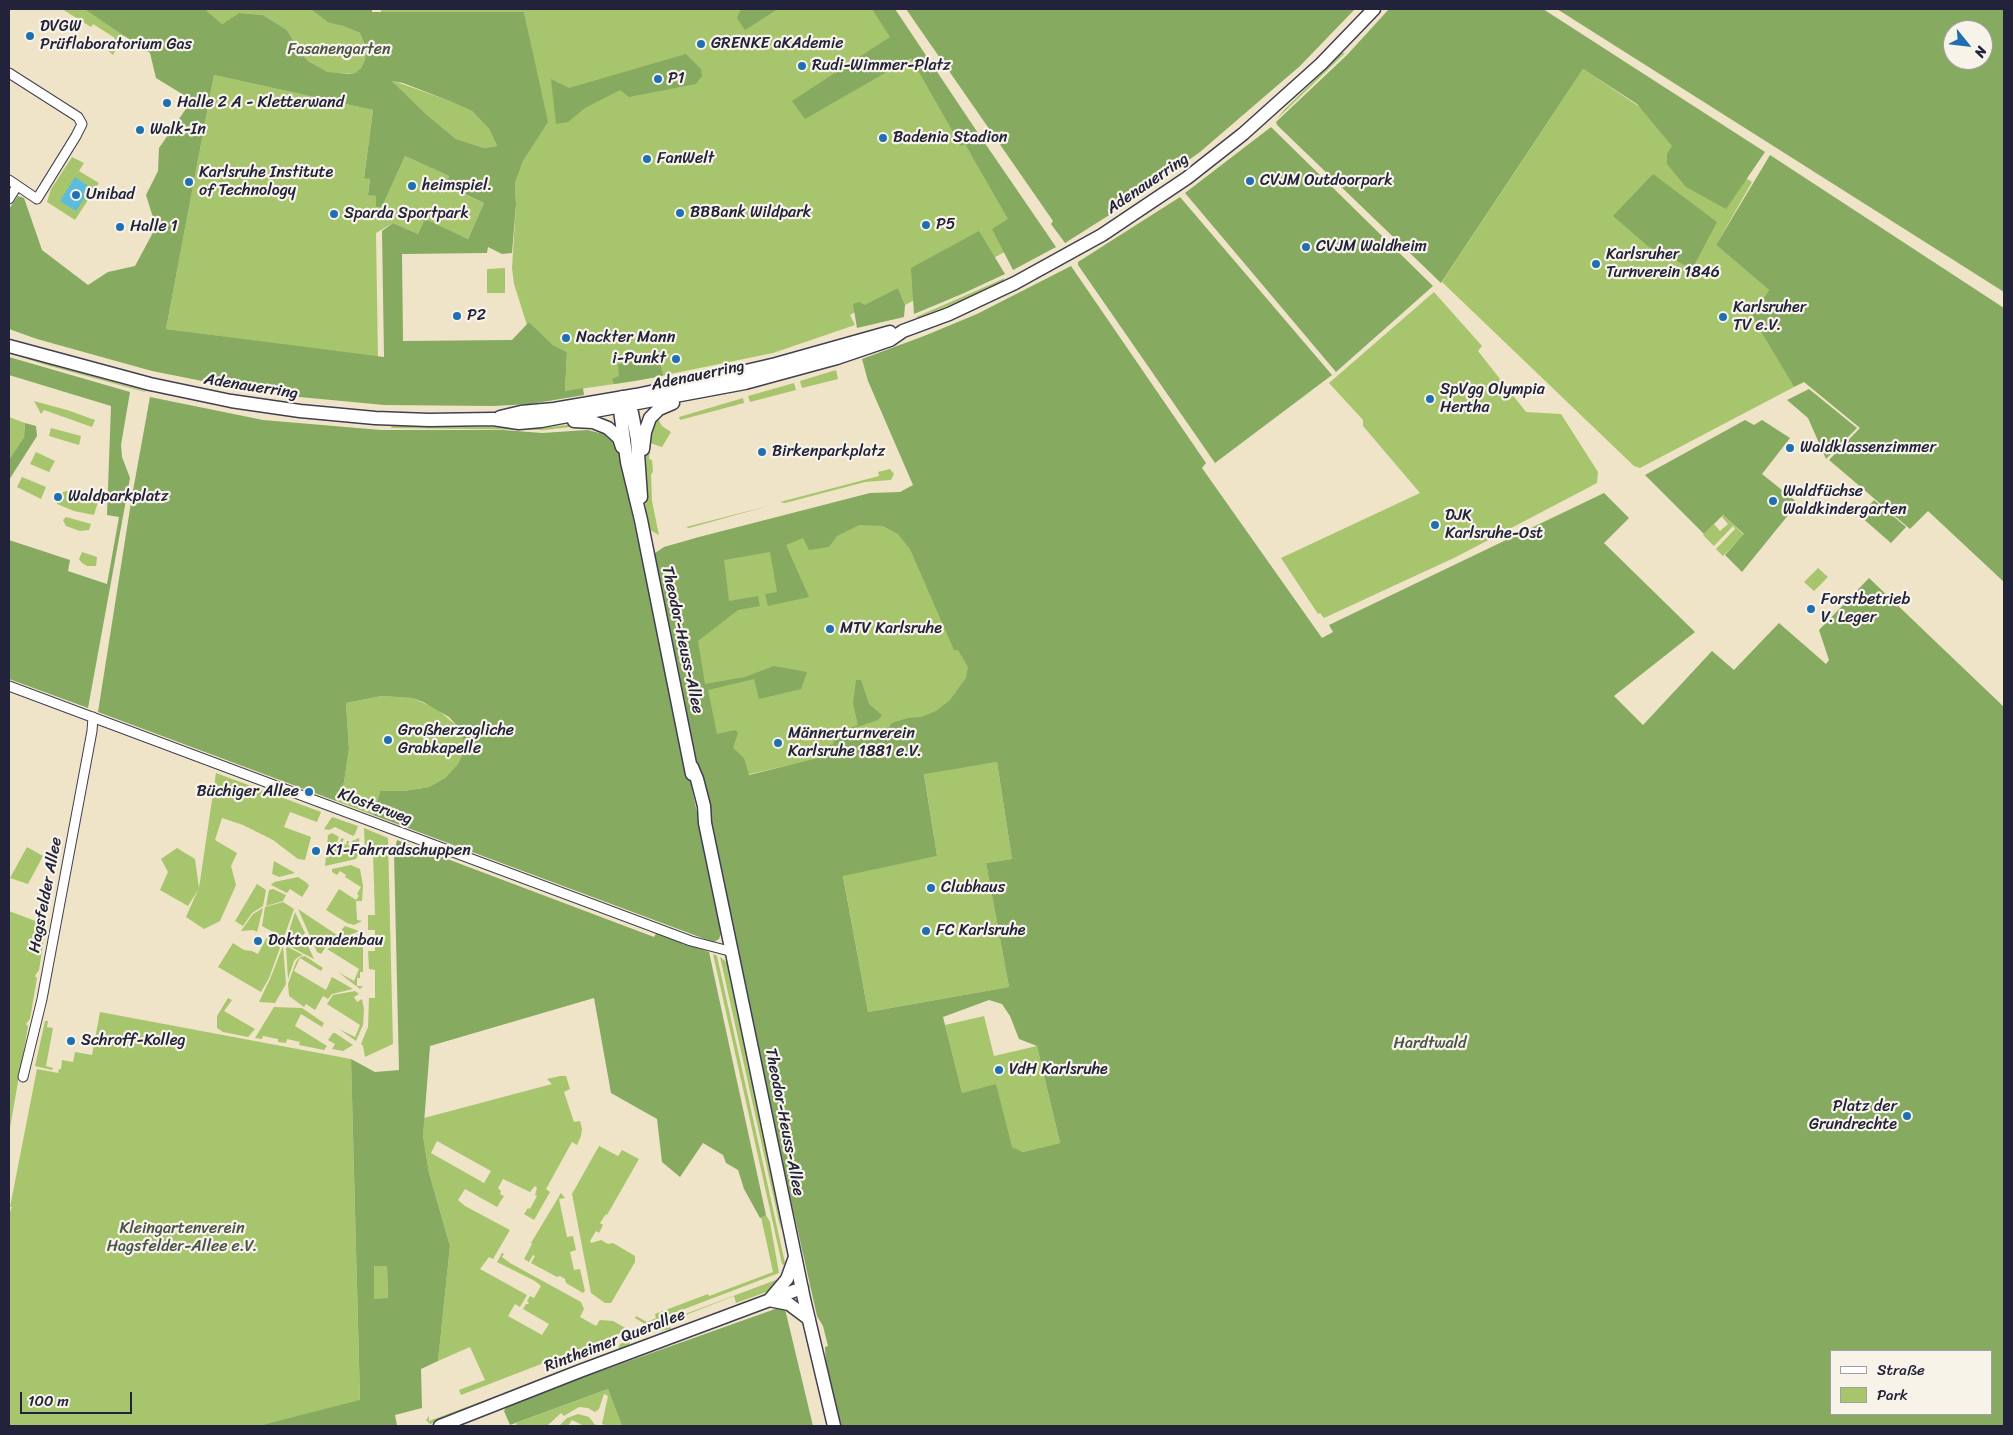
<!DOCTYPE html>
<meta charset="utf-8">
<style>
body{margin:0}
#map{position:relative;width:2013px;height:1435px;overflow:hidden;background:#efe4c8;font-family:Sriracha,sans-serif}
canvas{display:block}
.frame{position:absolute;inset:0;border:10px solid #22223b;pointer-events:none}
.legend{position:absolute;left:1830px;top:1350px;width:162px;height:65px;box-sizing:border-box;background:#f7f3e8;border:1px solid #a29fa3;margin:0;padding:6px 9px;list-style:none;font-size:15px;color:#22223b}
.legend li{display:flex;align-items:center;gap:10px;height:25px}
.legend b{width:25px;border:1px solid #a29fa3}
.north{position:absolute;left:1943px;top:20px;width:50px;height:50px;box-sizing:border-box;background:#f7f3e8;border:1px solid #a29fa3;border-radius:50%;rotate:119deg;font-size:14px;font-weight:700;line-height:20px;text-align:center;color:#22223b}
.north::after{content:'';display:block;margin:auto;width:18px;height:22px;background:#1f6fb2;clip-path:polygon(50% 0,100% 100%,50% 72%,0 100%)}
.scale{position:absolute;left:20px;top:1392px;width:112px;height:22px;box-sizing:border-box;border:2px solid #22223b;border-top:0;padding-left:6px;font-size:15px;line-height:18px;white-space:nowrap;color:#22223b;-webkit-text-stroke:4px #f7f3e8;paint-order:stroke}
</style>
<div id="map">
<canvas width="2013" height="1435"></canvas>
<div class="frame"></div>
<ul class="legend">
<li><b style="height:6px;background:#fff"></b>Straße</li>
<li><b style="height:14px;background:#a7c56c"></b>Park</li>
</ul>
<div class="north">N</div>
<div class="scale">100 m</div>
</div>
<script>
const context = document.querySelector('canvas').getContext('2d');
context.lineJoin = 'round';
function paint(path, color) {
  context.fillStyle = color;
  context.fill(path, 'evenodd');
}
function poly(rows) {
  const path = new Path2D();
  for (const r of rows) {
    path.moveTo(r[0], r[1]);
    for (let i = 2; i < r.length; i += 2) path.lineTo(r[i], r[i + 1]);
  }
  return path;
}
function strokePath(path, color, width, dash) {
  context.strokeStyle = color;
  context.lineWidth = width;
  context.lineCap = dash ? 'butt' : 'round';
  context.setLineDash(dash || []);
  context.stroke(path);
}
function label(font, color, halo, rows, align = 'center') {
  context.font = font + ' Sriracha,sans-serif';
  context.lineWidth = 4.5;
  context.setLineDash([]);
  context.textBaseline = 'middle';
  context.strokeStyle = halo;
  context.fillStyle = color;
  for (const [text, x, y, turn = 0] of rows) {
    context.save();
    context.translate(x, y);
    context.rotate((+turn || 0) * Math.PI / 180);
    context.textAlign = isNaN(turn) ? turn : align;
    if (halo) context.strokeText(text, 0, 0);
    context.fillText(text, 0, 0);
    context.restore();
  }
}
const green = poly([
 [62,9,84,9,124,35,113,55,107,50,115,38,93,24,91,27],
 [205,9,310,9,329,23,343,26,360,33,366,48,365,60,361,68,355,73,338,74,328,72,308,61,301,53,287,30,263,15,239,13,222,24],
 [381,9,881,9,1031,238,905,305,898,288,850,315,855,325,773,353,636,381,565,391,567,352,553,345,529,322,527,325,514,284,512,268,516,204,515,183,523,161,547,122,524,12,381,12],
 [1342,53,1345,53,1277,119,1284,110],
 [1583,69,1752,182,1716,245,1769,290,1753,316,1794,387,1640,468,1634,466,1442,282],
 [214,75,373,110,364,177,370,179,368,194,376,196,382,207,405,156,449,176,445,186,484,203,468,239,425,220,418,234,393,223,376,233,378,357,166,329],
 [391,80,447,100,472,111,489,129,497,146,484,148,456,139,426,114],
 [72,157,84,163,79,171,99,183,75,220,47,202,51,189],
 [505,268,505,293,487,293,487,269],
 [1005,278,1001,283,953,304,918,318,916,317],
 [1434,292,1482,346,1478,351,1526,412,1561,414,1598,472,1597,483,1456,557,1324,618,1320,613,1318,614,1281,558,1420,493,1363,426,1363,420,1329,383],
 [9,353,145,391,145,392,46,365],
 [836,370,838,379,802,388,800,381],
 [794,383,796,390,750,402,748,396],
 [743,398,744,403,680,420,679,417],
 [34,401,67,410,95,420,92,427,44,410,41,414],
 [9,417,25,423,24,437,9,460],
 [658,419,662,426,671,432,662,447,650,443,649,459,652,460,653,471,651,475,652,501,659,535,648,529,643,485,646,444,652,421],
 [575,424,601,429,580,426,544,430,391,428,392,425,541,428],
 [51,428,81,436,79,445,49,436],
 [36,452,55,461,49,472,30,464],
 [890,469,894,474,891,480,865,482,785,503,780,502,879,476,878,472],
 [22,477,46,487,41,499,17,487],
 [66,491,81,493,98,502,94,515,74,511,57,504,57,495],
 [912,502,1002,711,895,737,820,758,720,781,677,548],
 [772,505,689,528,686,527],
 [1723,515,1744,535,1723,556,1716,549,1735,529,1733,526,1714,546,1703,535,1714,524,1720,531,1728,524,1722,517],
 [66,517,91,524,89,530,80,531,66,526,63,520],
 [82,552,97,557,96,566,87,566,82,563,79,559],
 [1818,568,1828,577,1814,591,1804,582],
 [382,696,412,698,437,709,458,727,464,740,462,755,458,764,445,778,429,787,404,791,380,791,373,815,336,801,344,782,349,749,346,703],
 [997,762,1012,859,986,863,1009,987,868,1012,843,875,937,856,924,773],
 [216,773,321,812,317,822,290,812,284,827,311,837,305,860,298,859,273,840,243,825,222,818,215,840,237,853,231,866,236,885,220,921,204,929,186,917,198,890,188,906,160,890,168,872,161,859,177,848,195,859,199,888],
 [332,817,358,826,355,834,353,836,335,827,329,830,324,829],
 [364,828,388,838,393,1044,365,1057,363,1046,361,1044,368,1027,369,998,375,998,375,970,369,969,368,951,375,951,375,930,368,930,368,915,375,915,373,852,365,852],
 [332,833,339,837,337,842,340,843,341,838,344,839,342,843,346,845,347,841,349,841,348,845,350,846,352,841,359,838,360,848,358,851,359,853,356,859,325,866,328,835],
 [27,847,43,856,28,884,10,878],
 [274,861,295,873,279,877,272,874],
 [351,865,360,869,363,886,362,901,356,901,357,920,362,921,354,925,347,923,326,910,339,889,356,900,359,896,357,894,361,887,345,877,346,875,340,871,337,875,332,872,332,869],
 [298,877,307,883,309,886,302,897,290,889,287,893,271,885,274,882],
 [257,884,266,890,263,906,252,913,243,926,235,921],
 [273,889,286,895,283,901,266,906,269,890],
 [283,902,294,909,283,940,273,932,262,926,265,907],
 [263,908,257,932,253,930,241,931,253,914],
 [298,909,337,935,345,926,359,931,327,945,321,954,317,952],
 [9,911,46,925,39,970,35,976,37,978,30,1019,26,1024,28,1026,21,1069,18,1074,19,1076,9,1134],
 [295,912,305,933,303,935,314,959,285,944],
 [360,933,363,937,363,972,360,972,360,978,357,978,357,986,363,986,360,989,338,972,354,981,359,969,327,949],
 [267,937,281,945,269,978,261,992,218,967,233,943,244,950,252,951,258,954],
 [283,946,286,984,275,1003,259,1002,270,979],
 [286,946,303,955,298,957,294,961,288,979],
 [713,954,717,956,785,1263,784,1265,782,1264],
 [305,956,323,968,321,971,300,958,294,971,326,990,332,977,353,989,332,994,328,999,323,996,315,1010,306,1004,304,1007,289,996,288,984,296,962,300,957],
 [720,957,729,964,778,1192,781,1231],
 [355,991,359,994,354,997,357,1002,362,999,364,1009,363,1025,356,1041,339,1029,355,1037,360,1025,327,1004,333,995],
 [228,998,232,1000,224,1011,255,1029,248,1037,223,1032,217,1028,217,1016],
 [274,1007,302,1008,324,1023,322,1027,301,1014,295,1026,327,1046,324,1050,299,1045,300,1042,287,1039,286,1043,278,1042,278,1039,263,1036,262,1039,255,1038],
 [100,1012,351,1059,360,1401,258,1426,9,1426,9,1214,12,1207,10,1207,37,1069,58,1073,59,1069,61,1069,62,1060,73,1062,75,1052,92,1055],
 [984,1016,994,1056,1037,1046,1060,1143,1023,1152,1011,1147,996,1085,962,1093,945,1025],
 [45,1021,48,1021,47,1027,53,1028,46,1066,53,1068,52,1070,35,1066],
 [333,1033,335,1033,353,1045,343,1051,332,1049,335,1044,328,1040],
 [560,1076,566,1076,570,1089,564,1092,574,1122,580,1121,582,1129,581,1136,577,1145,572,1142,546,1189,550,1192,534,1220,524,1214,528,1208,530,1209,537,1196,535,1195,537,1188,535,1186,530,1192,503,1179,498,1188,501,1191,500,1194,504,1196,497,1207,465,1189,458,1200,465,1206,510,1230,493,1259,489,1257,480,1269,527,1295,520,1307,515,1304,508,1316,542,1335,549,1324,523,1309,526,1304,528,1304,529,1303,527,1301,530,1296,534,1298,541,1286,535,1281,497,1262,502,1253,504,1254,502,1257,510,1263,581,1302,584,1309,580,1317,596,1326,600,1320,613,1321,629,1330,461,1395,459,1390,485,1380,470,1347,438,1361,450,1246,429,1173,423,1136,424,1118,552,1084,547,1079],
 [437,1141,491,1171,484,1183,431,1153],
 [599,1146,618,1156,622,1150,639,1159,607,1215,606,1214,600,1223,603,1225,599,1233,596,1231,590,1241,591,1243,601,1240,608,1244,613,1243,635,1256,635,1262,611,1303,605,1303,591,1293,572,1194],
 [561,1193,565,1198,559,1199,567,1237,573,1236,576,1250,570,1252,574,1270,580,1269,585,1291,583,1293,566,1283,565,1279,560,1276,557,1277,531,1263,535,1256,533,1255,529,1262,524,1259,532,1244,531,1243],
 [766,1215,770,1222,779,1273,645,1324,635,1318,636,1316,647,1322,656,1318,655,1314,708,1294,709,1296,773,1272,761,1217],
 [374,1266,387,1266,388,1299,374,1299],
 [781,1278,769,1291,736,1303,734,1296,668,1322,671,1329,658,1331,648,1328],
 [632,1339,627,1348,504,1396,503,1393,618,1349,620,1344],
 [608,1389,622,1426,607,1426,602,1424,608,1396,604,1394,599,1409,595,1412,588,1408,579,1407,564,1416,561,1413,547,1426,517,1426,516,1423],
 [501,1394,502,1397,439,1421,430,1424,426,1420,429,1416,429,1421],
 [578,1414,589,1417,596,1426,584,1426,572,1420,568,1426,559,1426,567,1418]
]);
const forest = poly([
 [84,9,205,9,222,24,239,13,263,15,287,30,301,53,308,61,328,72,347,74,355,73,361,68,365,60,366,48,360,33,343,26,329,23,310,9,372,9,372,12,524,12,548,122,523,161,515,183,516,204,512,253,502,254,488,247,487,253,402,254,403,341,512,340,529,322,553,345,567,352,565,391,583,388,584,395,530,404,494,406,384,405,268,394,152,371,37,339,9,329,9,209,18,196,24,198,42,250,88,285,108,272,135,266,156,227,146,195,158,171,159,148,192,100,156,78,150,53],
 [214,75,373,110,364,178,370,179,368,195,376,196,376,207,382,207,405,156,449,176,445,185,484,203,468,239,425,219,418,234,393,223,382,231,384,357,166,329],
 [392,81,403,83,447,100,472,111,489,129,497,146,484,148,456,139,426,114],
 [741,9,778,9,745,30,737,18],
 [872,9,895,9,980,136,1056,247,1013,270,992,229,1008,219,965,144,961,146,911,58,805,119,792,101,890,37],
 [906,9,1355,9,1300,66,1200,152,1133,200,1065,243,1051,224,1053,221],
 [1389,9,1543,9,1765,152,1726,209,1686,187,1667,164,1667,154,1672,146,1637,104,1583,69,1441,283,1277,125,1276,122,1347,55],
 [1557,9,2004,9,2004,292,1598,35],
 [1953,30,1983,30,1983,60,1953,60],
 [686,54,701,69,702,76,696,84,629,97,620,90,585,108,568,122,556,124,551,79,569,88],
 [1271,127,1433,286,1336,372,1185,193],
 [1770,155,2004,308,2004,582,1928,511,1910,529,1829,460,1860,428,1804,382,1794,387,1752,316,1769,290,1716,245],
 [1653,174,1717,222,1692,269,1649,247,1613,216],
 [1180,197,1332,375,1215,463,1078,265,1078,262],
 [979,231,1005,274,962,294,914,314,911,268],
 [1071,266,1206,463,1202,468,1322,638,1333,632,1329,625,1604,493,1629,518,1604,543,1695,632,1614,696,1643,725,1712,651,1734,670,1779,623,1826,664,1829,660,1819,630,1869,578,2004,707,2004,1426,839,1426,826,1367,825,1347,828,1346,823,1326,817,1316,740,973,652,555,664,547,699,537,870,493,900,492,913,485,868,381,862,359,924,336,977,314],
 [859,525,883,526,898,534,910,549,954,650,958,650,968,667,966,678,950,700,936,711,921,717,908,718,892,723,880,738,867,741,863,739,858,740,854,728,878,720,882,715,869,704,861,680,856,680,853,703,858,725,837,732,833,744,824,748,826,756,749,775,744,758,733,748,738,733,735,730,717,734,708,690,754,679,759,699,801,689,807,672,774,666,745,677,705,684,698,641,738,610,760,606,758,596,729,601,724,560,770,552,777,592,765,594,768,606,809,597,786,545,803,538,809,550,829,547,837,536],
 [997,762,1012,859,986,863,1009,987,868,1012,843,876,937,856,924,774],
 [989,1000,1002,1004,1010,1016,1019,1039,1037,1046,1060,1143,1023,1152,1012,1147,996,1084,962,1093,943,1017],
 [1832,1351,1992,1351,1992,1414,1832,1414],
 [898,288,905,305,904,317,857,328,853,304,859,302,865,305],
 [658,354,663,376,614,384,612,379,619,376,618,364,628,363,629,359],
 [9,357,130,392,121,445,122,457,130,478,88,708,9,679,9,540,70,560,68,571,107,584,119,517,107,515,111,406,9,375],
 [1809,389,1857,428,1826,459,1808,418,1787,400],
 [150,397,263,420,381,430,503,430,542,433,587,430,604,434,608,438,611,434,622,457,628,495,721,923,722,931,719,939,714,942,705,939,373,815,380,791,404,791,429,787,445,778,458,764,462,755,464,741,458,727,449,717,423,702,412,698,382,696,346,703,349,749,344,782,336,801,98,712,132,496],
 [1745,420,1754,425,1762,420,1790,438,1762,474,1798,503,1742,572,1725,555,1744,534,1723,515,1704,534,1645,475],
 [25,423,36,426,37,436,9,480,9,460,24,437],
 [1874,500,1906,527,1891,543,1860,516],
 [397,840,654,937,657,932,709,952,766,1215,760,1218,744,1189,738,1170,726,1163,723,1155,703,1143,680,1177,662,1162,657,1119,611,1093,594,998,430,1046,423,1136,429,1173,450,1246,438,1361,421,1369,422,1408,395,1415,397,1426,258,1426,360,1400,351,1059,375,1072,399,1070,394,853],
 [374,1266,387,1266,388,1298,374,1299],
 [778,1308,785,1309,813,1426,622,1426,608,1389,510,1425,504,1411,508,1404]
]);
const water = poly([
 [75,177,91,188,76,211,60,201]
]);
const street = poly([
 [9,73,78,117,82,124,76,136,37,199,9,180],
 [9,199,17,186],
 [9,686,691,941,733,952],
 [23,1077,42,999,92,731,93,717]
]);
const secondary = poly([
 [9,346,150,384,231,401,300,411,375,418,429,420,493,419,519,423,541,421,745,383,837,358,890,340,903,331,949,314,1015,283,1102,235,1187,178,1243,134,1321,64,1374,9],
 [622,397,619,403,627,462,641,520,692,774],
 [626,399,632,413,637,439,641,497],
 [500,417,521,412,554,409,636,395,707,380,776,364,890,332],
 [574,421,593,422,608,428,619,438,622,447],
 [643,449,645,432,650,418,659,409,673,403],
 [692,767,697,779,704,806,705,823,804,1299,834,1426],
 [771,1298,787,1279,795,1257],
 [769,1300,789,1304,809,1319],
 [440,1426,580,1371,802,1288]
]);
const markers = [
 [30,36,5,"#1f6fb2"],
 [701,44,5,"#1f6fb2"],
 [802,66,5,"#1f6fb2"],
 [658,79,5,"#1f6fb2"],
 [167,103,5,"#1f6fb2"],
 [140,130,5,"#1f6fb2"],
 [883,138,5,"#1f6fb2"],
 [647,159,5,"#1f6fb2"],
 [1250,181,5,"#1f6fb2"],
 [189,182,5,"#1f6fb2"],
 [412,186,5,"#1f6fb2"],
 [76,195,5,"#1f6fb2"],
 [680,213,5,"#1f6fb2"],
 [334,214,5,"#1f6fb2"],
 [926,225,5,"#1f6fb2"],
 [120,227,5,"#1f6fb2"],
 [1306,247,5,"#1f6fb2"],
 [1596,264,5,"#1f6fb2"],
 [457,316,5,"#1f6fb2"],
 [1723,317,5,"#1f6fb2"],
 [566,338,5,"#1f6fb2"],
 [676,359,5,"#1f6fb2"],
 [1430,399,5,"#1f6fb2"],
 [1790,448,5,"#1f6fb2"],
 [762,452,5,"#1f6fb2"],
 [58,497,5,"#1f6fb2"],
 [1773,501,5,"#1f6fb2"],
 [1435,525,5,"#1f6fb2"],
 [1811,609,5,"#1f6fb2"],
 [830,629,5,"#1f6fb2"],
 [388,740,5,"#1f6fb2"],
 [778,743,5,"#1f6fb2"],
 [309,792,5,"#1f6fb2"],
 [316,851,5,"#1f6fb2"],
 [931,888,5,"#1f6fb2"],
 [926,931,5,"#1f6fb2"],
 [258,941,5,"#1f6fb2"],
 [71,1041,5,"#1f6fb2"],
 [999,1070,5,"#1f6fb2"],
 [1907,1116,5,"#1f6fb2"]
];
const poiNames = [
 ["DVGW",40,27],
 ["Prüflaboratorium Gas",40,45],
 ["GRENKE aKAdemie",711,44],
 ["Rudi-Wimmer-Platz",812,66],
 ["P1",668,79],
 ["Halle 2 A - Kletterwand",177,103],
 ["Walk-In",150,130],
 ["Badenia Stadion",893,138],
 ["FanWelt",657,159],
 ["Karlsruhe Institute",199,173],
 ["of Technology",199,191],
 ["CVJM Outdoorpark",1260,181],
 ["heimspiel.",422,186],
 ["Unibad",86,195],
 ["BBBank Wildpark",690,213],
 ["Sparda Sportpark",344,214],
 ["P5",936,225],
 ["Halle 1",130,227],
 ["CVJM Waldheim",1316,247],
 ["Karlsruher",1606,255],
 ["Turnverein 1846",1606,273],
 ["Karlsruher",1733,308],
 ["TV e.V.",1733,326],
 ["P2",467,316],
 ["Nackter Mann",576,338],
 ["i-Punkt",666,359,"right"],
 ["SpVgg Olympia",1440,390],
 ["Hertha",1440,408],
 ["Waldklassenzimmer",1800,448],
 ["Birkenparkplatz",772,452],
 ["Waldfüchse",1783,492],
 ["Waldkindergarten",1783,510],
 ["Waldparkplatz",68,497],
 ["DJK",1445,516],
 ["Karlsruhe-Ost",1445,534],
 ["Forstbetrieb",1821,600],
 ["V. Leger",1821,618],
 ["MTV Karlsruhe",840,629],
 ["Großherzogliche",398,731],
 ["Grabkapelle",398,749],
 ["Männerturnverein",788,734],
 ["Karlsruhe 1881 e.V.",788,752],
 ["Büchiger Allee",299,792,"right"],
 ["K1-Fahrradschuppen",326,851],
 ["Clubhaus",941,888],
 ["FC Karlsruhe",936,931],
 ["Doktorandenbau",268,941],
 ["Schroff-Kolleg",81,1041],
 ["VdH Karlsruhe",1009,1070],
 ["Platz der",1897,1107,"right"],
 ["Grundrechte",1897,1125,"right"]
];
const parkNames = [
 ["Fasanengarten",339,50],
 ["Hardtwald",1430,1044],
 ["Kleingartenverein",182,1229],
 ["Hagsfelder-Allee e.V.",182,1247]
];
const streetNames = [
 ["Adenauerring",1148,184,-34],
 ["Adenauerring",698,376,-12],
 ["Adenauerring",251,387,9],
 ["Theodor-Heuss-Allee",682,640,78],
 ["Klosterweg",375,807,20],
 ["Hagsfelder Allee",46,895,-79],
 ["Theodor-Heuss-Allee",784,1122,79],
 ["Rintheimer Querallee",615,1341,-21]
];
paint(green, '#a7c56c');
paint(forest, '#85aa60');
paint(water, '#5dbcdb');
strokePath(street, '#413f50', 11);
strokePath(secondary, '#413f50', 15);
strokePath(street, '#fff', 9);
strokePath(secondary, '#fff', 12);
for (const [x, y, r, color] of markers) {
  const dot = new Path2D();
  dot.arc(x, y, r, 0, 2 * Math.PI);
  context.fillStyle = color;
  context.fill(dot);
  strokePath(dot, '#f7f3e8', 2);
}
label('16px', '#22223b', '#f7f3e8', poiNames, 'left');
label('16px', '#4a534a', '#f7f3e8', parkNames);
label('16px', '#22223b', '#f7f3e8', streetNames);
</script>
